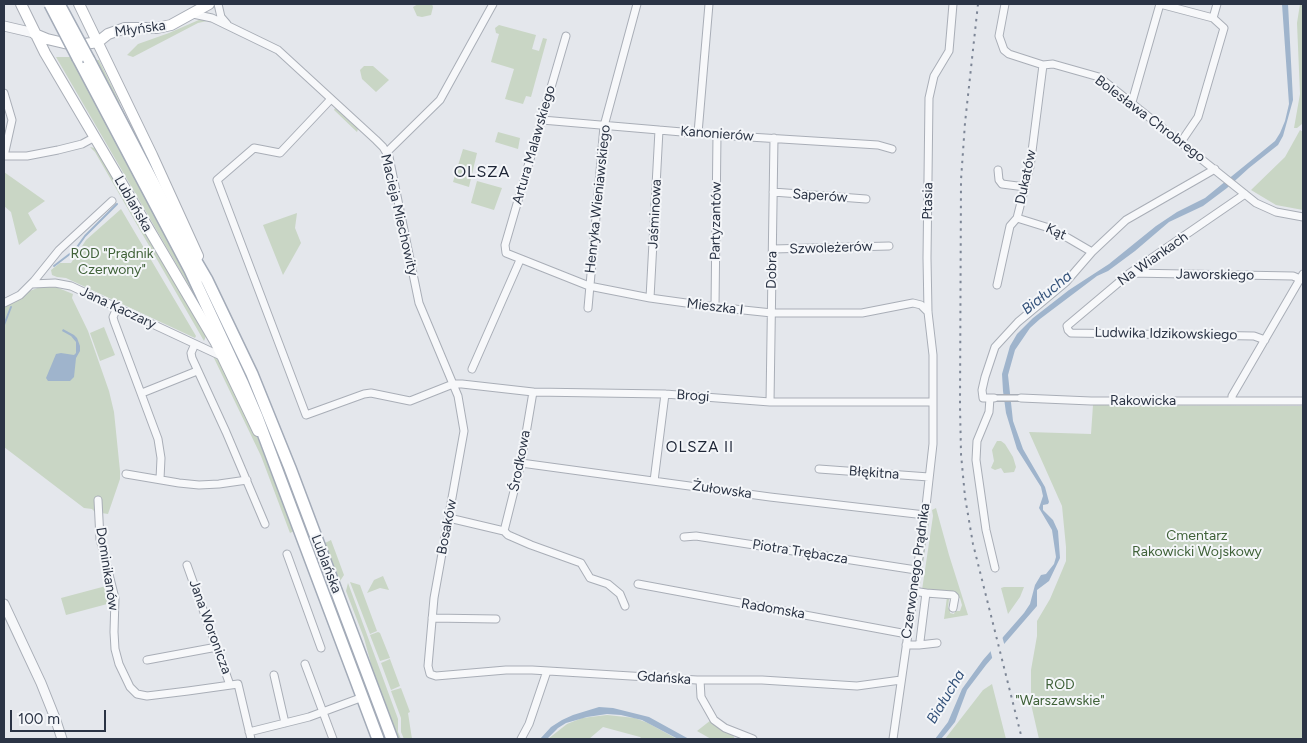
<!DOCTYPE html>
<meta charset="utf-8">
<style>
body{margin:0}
#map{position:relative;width:1307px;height:743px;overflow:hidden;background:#e4e7ec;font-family:Figtree,sans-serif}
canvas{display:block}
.frame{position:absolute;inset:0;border:5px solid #2b3445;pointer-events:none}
.scale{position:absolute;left:10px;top:710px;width:96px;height:22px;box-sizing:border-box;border:2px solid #2b3445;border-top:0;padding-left:6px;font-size:15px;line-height:18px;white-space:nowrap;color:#2b3445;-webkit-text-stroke:4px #f4f6f9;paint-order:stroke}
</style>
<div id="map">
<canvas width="1307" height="743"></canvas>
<div class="frame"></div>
<div class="scale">100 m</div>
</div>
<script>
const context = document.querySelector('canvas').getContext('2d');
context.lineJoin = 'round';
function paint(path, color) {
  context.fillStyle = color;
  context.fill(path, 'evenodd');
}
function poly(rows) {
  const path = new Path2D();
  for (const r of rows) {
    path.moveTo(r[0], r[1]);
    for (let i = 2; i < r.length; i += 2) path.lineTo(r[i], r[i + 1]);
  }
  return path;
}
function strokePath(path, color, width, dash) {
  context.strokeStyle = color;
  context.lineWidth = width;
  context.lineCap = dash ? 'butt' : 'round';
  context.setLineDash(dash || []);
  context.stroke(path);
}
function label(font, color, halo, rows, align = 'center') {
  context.font = font + ' Figtree,sans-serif';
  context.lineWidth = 4;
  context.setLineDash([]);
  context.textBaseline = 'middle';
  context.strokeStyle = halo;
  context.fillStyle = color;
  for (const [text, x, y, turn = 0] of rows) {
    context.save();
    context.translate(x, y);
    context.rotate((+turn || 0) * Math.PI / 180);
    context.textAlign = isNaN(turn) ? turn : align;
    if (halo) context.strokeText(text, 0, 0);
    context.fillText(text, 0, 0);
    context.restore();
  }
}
const green = poly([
 [418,4,432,4,433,7,431,15,422,17,417,16,413,7],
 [1300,4,1303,4,1303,118,1302,124,1297,128,1294,128,1300,94,1297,23],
 [201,19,207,21,198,23,133,57,127,55,138,44,169,33],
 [499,25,536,35,532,49,539,51,543,38,547,39,531,97,526,96,523,104,505,99,514,69,491,62,499,34,496,33,495,28],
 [56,57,71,57,202,302,199,303],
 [95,60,99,60,120,103,118,103],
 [364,66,373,66,389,80,376,92,362,79,360,70],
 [335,108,358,129,357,132,334,110],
 [1300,130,1303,132,1303,210,1276,205,1251,190,1285,157],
 [498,132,520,138,518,149,495,142],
 [90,147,95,148,97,151,206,336,204,341,95,152],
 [463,149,477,153,469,187,453,182],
 [4,172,45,201,28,213,37,230,19,245,11,212,4,206],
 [477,181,502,188,494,210,471,203],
 [121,209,196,336,195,338,66,278,57,277,52,275,51,270,60,263,71,263,86,240],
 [297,213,295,228,301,243,283,275,263,225],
 [51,285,73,294,72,298,88,331,109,391,114,412,120,471,120,479,108,514,95,512,92,509,84,508,4,447,4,306,27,292,40,287],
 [104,327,115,355,100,361,90,333],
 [213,356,220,362,256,434,294,531,290,533,261,456],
 [1093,405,1303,406,1303,739,1039,739,1031,704,1031,670,1037,636,1037,621,1050,599,1061,573,1066,561,1066,547,1062,506,1029,432,1091,434],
 [997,441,1001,441,1005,444,1013,457,1016,467,1014,472,1004,473,1001,468,995,470,991,468,994,461,992,450],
 [936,508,949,555,968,615,944,619,947,597,952,598,949,599,948,608,950,609,950,613,954,614,955,611,960,611,962,605,960,598,922,590,933,516,932,510],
 [928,521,929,522,920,584,919,584],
 [331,540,344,575,340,581,325,543],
 [383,576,389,590,380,588,367,593,374,580],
 [350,582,360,585,377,631,370,634],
 [348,583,398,719,398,732,401,739,399,739,374,675,364,638,346,591],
 [106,586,111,603,66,615,61,598],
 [1004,587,1024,587,1020,597,1008,614,1001,588],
 [378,632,380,633,390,658,380,661,370,635],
 [390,659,400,686,391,690,381,663],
 [992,684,1006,739,945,739,983,690],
 [401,688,410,712,408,713,412,739,404,739,401,732,401,718,391,691],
 [607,715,635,718,648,723,677,739,642,739,640,737,603,727,589,739,548,739,567,724,582,718],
 [711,720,732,733,735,739,711,739,697,731]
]);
const water = poly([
 [1282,4,1288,4,1293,100,1283,136,1278,145,1249,168,1227,188,1203,206,1169,222,1135,251,1108,271,1097,276,1040,319,1030,328,1015,350,1008,375,1013,421,1023,449,1045,487,1049,502,1048,504,1043,505,1043,510,1053,520,1058,531,1060,558,1049,581,1037,590,1037,606,986,665,967,690,955,722,947,732,941,739,935,739,948,722,962,689,983,660,1024,613,1030,604,1035,585,1041,575,1046,574,1054,564,1056,557,1052,530,1039,508,1043,496,1041,487,1017,449,1006,413,1003,391,1002,374,1010,346,1017,334,1033,318,1069,290,1109,264,1156,226,1177,212,1205,198,1275,141,1280,133,1285,121,1289,104],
 [63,329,74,335,77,338,80,346,80,351,76,358,74,377,70,381,48,381,46,378,56,354,61,353,74,355,76,353,76,342,71,336,62,331],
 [599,707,613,708,649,717,689,739,678,739,642,720,621,715,607,714,587,717,566,723,558,728,547,739,540,739,551,727,562,720,573,715]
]);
const pier = poly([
 [1002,636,1005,647,993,661,990,649]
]);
const stream = poly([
 [54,266,75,250,85,236,117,204],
 [4,325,11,307]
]);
const pedestrian = poly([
 [994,398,1021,398]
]);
const minor = poly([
 [218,4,221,17,227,24],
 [1005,4,999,36,1004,50,1009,54,1043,65,1053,64,1099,77,1256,203,1276,212,1303,217],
 [1160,4,1213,18,1224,28,1198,117,1181,142],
 [193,14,212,18,278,50,376,140,383,147,389,157,419,303,458,396,464,431,434,598,428,666,430,674,436,676,506,670,532,670,697,680,762,680,857,686,901,680],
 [1213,18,1217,4],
 [566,36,505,245,506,253,589,286,650,298,715,307,772,313,862,313,913,303,921,305,928,312],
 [4,93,12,120,4,156],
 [331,99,280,153,254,148,217,180,306,415,364,394,371,393,410,401,453,384,462,384,533,392,665,394,770,402,933,402],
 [1132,102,1160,4],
 [542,120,717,135,878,145,892,149],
 [698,133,709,4],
 [387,152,440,100,493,4],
 [4,156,27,156,58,150,82,144,95,137],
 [998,170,999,180,1002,184,1025,187],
 [773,192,866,199],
 [1245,194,1130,273,1067,326,1068,330,1071,333,1254,336,1265,340],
 [1017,218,1046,227,1068,238,1092,252],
 [773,249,889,246],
 [1131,273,1293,276,1300,279],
 [32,284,55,283,71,286,223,357],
 [997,285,1010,226,1017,218,1030,167,1043,65],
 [650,298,659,130],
 [4,303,20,295,34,281,59,250,112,201],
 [715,307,717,135],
 [117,308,113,317,114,321,158,439,161,458,160,479],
 [588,308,604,126,637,4],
 [195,344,191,353,192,358,226,432,265,524],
 [472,369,520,260],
 [142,393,197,371],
 [990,398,989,412,977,441,976,460,986,530,995,568],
 [994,398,983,398,982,390,985,377,995,347,1018,322,1066,282,1092,252,1126,220,1215,169],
 [1021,398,1091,401,1303,401],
 [1232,400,1232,396,1303,274],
 [770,402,774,138],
 [521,463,770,497,925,515],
 [819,469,929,477],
 [126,474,179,483,199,485,219,484,247,480],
 [654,481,665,394],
 [98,500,100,539,115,598,114,632,115,649,119,664,130,687,137,694,147,696,188,691,238,684,251,739],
 [449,518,504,531,508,535,531,545,581,563,590,578,608,584,620,594,625,606],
 [504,531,521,463,533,392],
 [684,537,696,536,916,570],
 [287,554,321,648],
 [187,565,230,685],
 [638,584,907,634],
 [926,593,953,595,955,597,953,608],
 [432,618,496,619],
 [906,645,919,645,920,641,926,593,913,591],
 [919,645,937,643],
 [147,660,217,647],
 [305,664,333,739],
 [274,675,285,723],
 [700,680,701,697,714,720,725,728,753,739],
 [249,732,309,717,363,697],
 [521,739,529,724,547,671],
 [893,739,925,515,933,444,933,355,928,312,927,258,929,98,934,76,949,51,953,4]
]);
const tertiary = poly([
 [4,26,34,33],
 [4,604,41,683,55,718,62,739]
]);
const secondary = poly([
 [21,4,45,53,216,343,258,431],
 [79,4,152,155,198,256],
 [35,34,47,39,64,43,78,45,98,42],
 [98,42,108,34,125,28,157,28,171,25,209,4]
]);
const primary = poly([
 [78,58,190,270,242,382,257,417,378,739],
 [89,60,179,232,207,280,252,374,290,468,392,739]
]);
const rail = poly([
 [978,4,965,123,961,180,960,406,961,454,965,497,973,544,1022,739]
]);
const primaryBridge = poly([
 [50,4,78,58],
 [59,4,89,60]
]);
const streetNames = [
 ["Młyńska",140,29,-8],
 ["Bolesława Chrobrego",1150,119,37],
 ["Kanonierów",717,134,4],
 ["Artura Malawskiego",534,145,-74],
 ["Dukatów",1026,177,-78],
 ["Saperów",820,196,4],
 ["Henryka Wieniawskiego",598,199,-84],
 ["Ptasia",928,201,-89],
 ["Lublańska",133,204,60],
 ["Jaśminowa",655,214,-87],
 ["Macieja Miechowity",399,215,77],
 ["Partyzantów",716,221,-89],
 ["Kąt",1056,232,25],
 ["Szwoleżerów",831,248,-2],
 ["Na Wiankach",1153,259,-35],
 ["Dobra",772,270,-89],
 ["Jaworskiego",1215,275,1],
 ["Mieszka I",715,307,7],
 ["Jana Kaczary",118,308,25],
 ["Ludwika Idzikowskiego",1166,334,1],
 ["Brogi",693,396,4],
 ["Rakowicka",1143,401],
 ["Środkowa",520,461,-79],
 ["Błękitna",874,473,4],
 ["Żułowska",722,490,8],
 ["Bosaków",447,527,-79],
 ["Piotra Trębacza",800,552,9],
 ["Lublańska",326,564,69],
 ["Dominikanów",107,569,81],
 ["Czerwonego Prądnika",916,571,-82],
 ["Radomska",773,609,10],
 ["Jana Woronicza",210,627,70],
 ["Gdańska",664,678,4]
];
const parkNames = [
 ["ROD \"Prądnik",112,254],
 ["Czerwony\"",112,270],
 ["Cmentarz",1197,536],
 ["Rakowicki Wojskowy",1197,552],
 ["ROD",1060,685],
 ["\"Warszawskie\"",1060,701]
];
const waterNames = [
 ["Białucha",1047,293,-39],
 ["Białucha",946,697,-59]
];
const neighbourhoodNames = [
 ["OLSZA II",700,448]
];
const quarterNames = [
 ["OLSZA",482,172]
];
paint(green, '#c9d6c5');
paint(water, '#9fb4cc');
paint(pier, '#e4e7ec');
strokePath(stream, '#9fb4cc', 2);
strokePath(pedestrian, '#a9aeb7', 8);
strokePath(minor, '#a9aeb7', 9);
strokePath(tertiary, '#a9aeb7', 11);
strokePath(secondary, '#a9aeb7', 12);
strokePath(primary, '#a3abb8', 14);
strokePath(pedestrian, '#f7f8fa', 5);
strokePath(minor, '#f7f8fa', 7);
strokePath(tertiary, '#f7f8fa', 9);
strokePath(secondary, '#fff', 10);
strokePath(primary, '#fff', 11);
strokePath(rail, '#7d8696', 2, [2.5, 5]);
strokePath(primaryBridge, '#a3abb8', 14, []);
strokePath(primaryBridge, '#fff', 11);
label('14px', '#2b3445', '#f4f6f9', streetNames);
label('14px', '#3f6138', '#f4f6f9', parkNames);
label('italic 15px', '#34527a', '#f4f6f9', waterNames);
context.letterSpacing = '1px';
label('15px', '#1d2536', '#f4f6f9', neighbourhoodNames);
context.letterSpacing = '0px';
context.letterSpacing = '1px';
label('16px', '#1d2536', '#f4f6f9', quarterNames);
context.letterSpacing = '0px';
</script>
